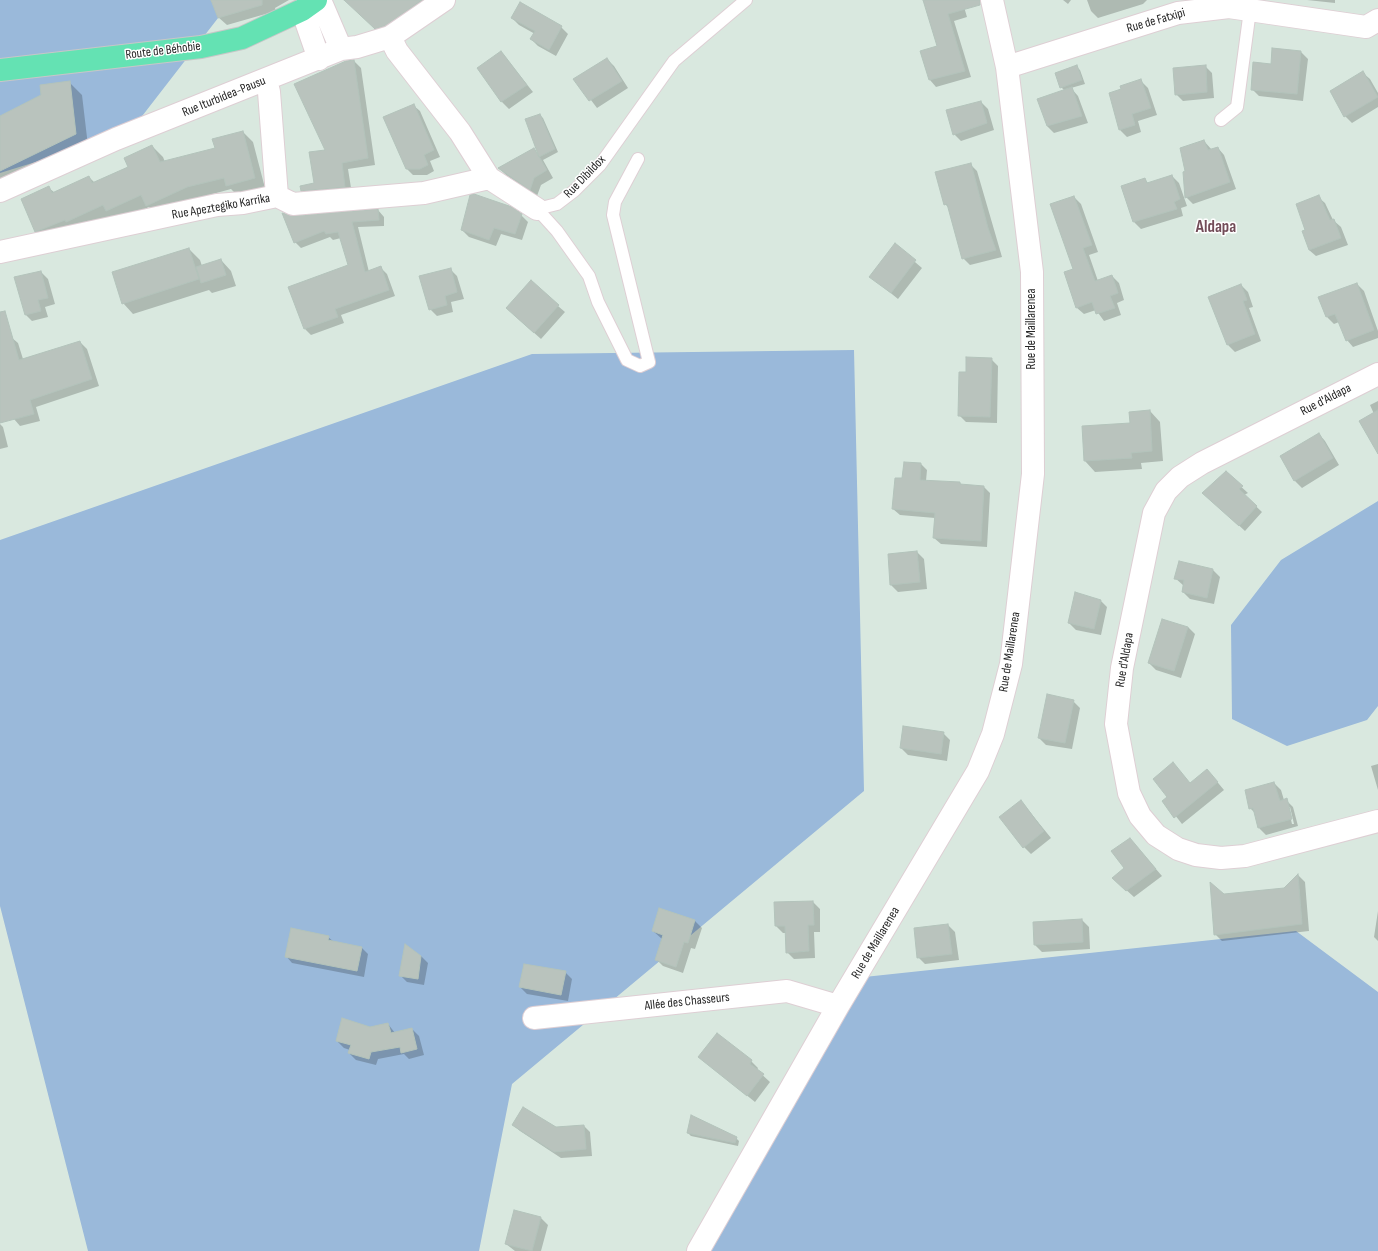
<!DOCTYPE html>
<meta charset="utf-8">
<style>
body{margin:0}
canvas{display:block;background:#d9e8df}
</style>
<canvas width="1378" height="1251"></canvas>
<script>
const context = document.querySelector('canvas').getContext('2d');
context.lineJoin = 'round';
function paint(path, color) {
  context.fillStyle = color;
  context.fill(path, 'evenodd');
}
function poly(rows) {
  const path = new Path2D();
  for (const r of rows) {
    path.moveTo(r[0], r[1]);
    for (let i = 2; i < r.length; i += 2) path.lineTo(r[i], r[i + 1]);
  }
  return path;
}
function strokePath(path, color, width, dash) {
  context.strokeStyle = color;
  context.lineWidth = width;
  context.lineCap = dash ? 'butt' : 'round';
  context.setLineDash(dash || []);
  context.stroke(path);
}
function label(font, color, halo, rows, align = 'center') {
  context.font = font + ' "Sofia Sans Condensed",sans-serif';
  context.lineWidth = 3;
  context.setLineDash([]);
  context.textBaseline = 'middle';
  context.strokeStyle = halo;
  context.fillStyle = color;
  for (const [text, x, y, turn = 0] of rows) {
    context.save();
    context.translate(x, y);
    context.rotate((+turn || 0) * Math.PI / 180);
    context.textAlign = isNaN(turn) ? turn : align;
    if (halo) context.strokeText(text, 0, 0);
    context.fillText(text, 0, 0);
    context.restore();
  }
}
const green = poly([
 [0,0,232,0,129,133,0,173],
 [854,350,864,791,512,1084,479,1251,88,1251,0,906,0,540,532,354],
 [1378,501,1378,706,1367,720,1287,746,1232,719,1231,625,1281,560],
 [1296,931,1378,992,1378,1251,698,1251,855,978]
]);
const shadow = poly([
 [212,0,289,0,275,8,276,11,227,25,218,17],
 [352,0,437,0,382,35,356,10],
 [924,0,962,0,967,17,954,21,971,77,936,87,930,80,938,47],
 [1063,0,1071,0,1068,4],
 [1087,0,1147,0,1143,4,1098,18,1091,11],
 [1307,0,1335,0,1335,3],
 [520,4,561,27,568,34,556,56,538,46,531,39,535,34,519,25,512,18],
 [1273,49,1301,52,1308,59,1303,101,1259,96,1252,89,1272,65],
 [501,52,533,92,509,109,502,102,479,68],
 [607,59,614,66,628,88,597,108,575,79],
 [354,61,361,68,375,165,348,169,352,194,309,197,302,190,315,184],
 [1205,66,1212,73,1214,98,1183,101,1176,94],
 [1077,67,1080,70,1085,84,1071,88,1078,96,1088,123,1054,133,1047,126,1065,91,1061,87],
 [1363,73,1370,79,1378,93,1378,107,1352,123,1345,116],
 [1141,81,1148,88,1157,115,1138,121,1141,132,1127,137,1120,130],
 [69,82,82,95,88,146,0,189,0,117],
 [981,102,988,109,994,130,961,141,954,134],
 [413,105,420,111,440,157,430,161,434,171,427,175,413,175,406,168],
 [540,115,543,118,558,152,543,160,553,178,541,185,537,196,506,175,499,168,533,150,540,157,527,120],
 [243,132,253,142,265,188,238,196,231,189,198,198,158,216,149,207,117,221,113,216,77,232,47,242,36,231,49,188,55,193,89,177,95,183,129,167,152,146,163,157,165,162,216,149],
 [1204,141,1212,150,1218,148,1224,155,1236,189,1193,204,1186,197,1186,172],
 [970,164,977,171,1002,257,970,265,963,258,950,209,945,204],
 [1172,176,1179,183,1187,206,1181,208,1183,216,1141,229,1134,222,1144,179,1149,184],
 [1074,197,1081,204,1098,252,1089,255,1098,281,1112,276,1119,283,1124,300,1117,303,1121,315,1104,321,1096,310,1084,314,1077,308,1074,270],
 [1318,197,1325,203,1333,220,1341,227,1348,245,1316,256,1309,250,1306,230],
 [378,210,384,217,384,226,358,227,369,272,381,268,387,274,395,296,341,315,344,323,311,335,305,329,289,287,349,266,341,238,333,240,330,237,301,248,295,242,294,217],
 [521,215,528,222,522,240,501,234,496,246,469,237,462,230],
 [895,245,922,268,898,299,871,277],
 [189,249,200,260,202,266,221,260,231,271,236,286,212,293,209,290,133,314,123,303],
 [450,269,457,276,464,299,451,302,453,312,437,316,430,309],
 [41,272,48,279,55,304,45,307,48,317,32,321,25,314],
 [1357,284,1364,291,1378,331,1378,338,1353,347,1347,340,1339,322,1334,324,1327,317,1320,297],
 [1241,285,1248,292,1253,307,1249,308,1261,341,1235,352,1228,345],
 [558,306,565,312,541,339,514,315],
 [11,337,18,343,23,359,80,342,87,349,99,386,36,407,40,421,20,426,14,419,0,350,0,340],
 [991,359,998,366,997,423,966,422,959,415,967,373],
 [1378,401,1378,448,1374,414,1370,405],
 [1150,411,1160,422,1163,461,1141,463,1142,469,1095,472,1085,461,1131,424],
 [0,424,3,427,8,447,0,449],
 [1319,434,1325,441,1339,465,1302,488,1295,481,1281,456],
 [921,464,927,470,926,481,960,483,963,486,983,486,990,493,987,547,941,544,934,538,935,518,900,515,893,509,903,479],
 [1226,473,1248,493,1244,495,1262,512,1245,531,1209,498],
 [917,552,924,559,927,589,898,592,891,585],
 [1179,562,1213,570,1220,577,1214,604,1190,599,1183,592,1184,586,1175,578],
 [1100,600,1107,607,1101,635,1076,630,1069,623],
 [1188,627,1195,634,1181,678,1156,670,1149,663],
 [1073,701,1080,708,1072,749,1046,745,1039,738],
 [943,733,950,740,947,761,908,755,901,748],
 [1378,764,1378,790,1371,766],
 [1214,778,1224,790,1182,824,1164,801,1191,784],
 [1274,783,1281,790,1284,800,1286,800,1293,807,1298,826,1266,835,1259,828,1256,814,1250,808],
 [1288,807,1290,807,1294,824,1292,824],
 [1021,801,1051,838,1031,854,1024,847],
 [1130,839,1162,876,1134,897,1113,878,1125,868],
 [1298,875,1305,882,1309,931,1222,941,1215,934,1224,895,1284,889],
 [813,902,820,909,820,932,814,932,815,958,794,959,787,952,786,933,783,933,776,926],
 [660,909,695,921,702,928,695,949,691,948,683,973,663,966,656,959,662,939,653,931],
 [1378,911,1378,941,1374,937],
 [1082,920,1089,927,1090,949,1042,952,1035,945],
 [948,925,955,932,959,960,925,964,918,957],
 [328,937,334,942,362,948,368,954,364,977,292,963,286,956],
 [421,956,428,963,424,985,407,982,400,975],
 [565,972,572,979,568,1001,527,994,520,987],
 [388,1024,395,1033,412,1029,419,1036,424,1055,409,1059,404,1054,378,1059,376,1065,356,1060,349,1053,350,1050,344,1048,337,1041],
 [699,1057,751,1061,758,1068,757,1070,770,1082,755,1102],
 [513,1125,555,1128,584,1126,590,1132,592,1156,561,1158,520,1131],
 [688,1133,736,1138,739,1141,738,1146,691,1136],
 [541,1218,548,1225,541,1251,515,1251,506,1244]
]);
const building = poly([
 [211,0,262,0,262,5,218,18,211,0],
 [344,0,422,0,385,26,375,29,344,0],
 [923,0,980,0,980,5,948,14,965,71,929,80,920,51,937,46,923,0],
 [520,2,562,26,549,50,530,39,535,31,511,18,520,2],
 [1272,48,1301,51,1297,94,1251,90,1253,62,1271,64,1272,48],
 [501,51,527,85,501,102,477,68,501,51],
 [607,58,622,81,589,101,573,79,607,58],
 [354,60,368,158,342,163,345,187,301,191,300,186,314,183,309,152,325,150,294,84,346,61,354,60],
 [1077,65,1082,80,1060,88,1055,73,1077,65],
 [1206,65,1207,92,1175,95,1173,68,1206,65],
 [1363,71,1378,97,1344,117,1330,91,1363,71],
 [1141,79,1151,108,1132,114,1135,125,1119,130,1109,93,1121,89,1120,86,1141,79],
 [70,81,76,134,0,171,0,116,41,95,40,85,70,81],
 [1072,87,1082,116,1047,126,1037,99,1072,87],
 [981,101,987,123,953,135,946,110,981,101],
 [414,104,434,150,424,155,428,165,420,169,406,169,383,117,414,104],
 [540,114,555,149,539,157,525,119,540,114],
 [243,131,255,178,226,186,224,178,187,187,146,206,141,195,106,211,103,205,66,222,65,220,35,232,21,199,49,186,52,193,89,176,92,183,128,167,124,158,152,145,160,162,215,148,212,139,243,131],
 [1204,140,1208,150,1218,147,1230,182,1185,198,1183,172,1185,171,1180,148,1204,140],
 [534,148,547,170,534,178,530,190,498,168,534,148],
 [971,163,988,228,996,250,962,259,947,204,944,205,935,172,971,163],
 [1172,175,1180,199,1174,202,1177,209,1133,222,1121,186,1145,178,1147,183,1172,175],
 [474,194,512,207,522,214,515,234,494,228,489,240,461,230,470,195,474,194],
 [1319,195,1330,220,1334,219,1341,238,1309,250,1302,231,1305,230,1296,204,1319,195],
 [1074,196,1092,245,1083,248,1095,281,1112,275,1118,293,1110,296,1115,308,1096,314,1092,302,1076,308,1064,272,1073,269,1050,204,1074,196],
 [378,209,379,220,352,222,365,272,381,266,389,290,335,309,338,317,304,329,288,287,348,265,338,232,326,234,324,231,294,243,282,213,294,216,378,209],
 [895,243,916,260,891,293,869,277,895,243],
 [189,248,199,279,122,304,112,272,189,248],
 [221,259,226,275,201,283,196,267,221,259],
 [451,268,457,292,445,296,447,305,429,310,419,276,451,268],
 [41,271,48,298,38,300,41,311,25,315,14,277,41,271],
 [531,280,559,305,534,333,506,308,531,280],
 [1357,283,1374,330,1346,341,1335,314,1326,317,1318,297,1357,283],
 [1241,284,1247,300,1243,301,1255,334,1227,345,1208,297,1241,284],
 [5,311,19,360,80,341,92,379,30,400,34,414,0,423,0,312,5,311],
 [966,357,992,358,990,417,958,416,959,372,966,372,966,357],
 [1150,410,1152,451,1131,453,1132,458,1084,461,1082,426,1130,423,1129,412,1150,410],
 [1378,410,1378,454,1359,421,1378,410],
 [1319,433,1333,458,1294,481,1280,456,1319,433],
 [904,462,921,463,920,480,960,482,960,484,984,486,981,541,933,538,935,513,892,509,895,478,902,478,904,462],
 [1226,471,1243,486,1239,489,1257,506,1239,526,1202,493,1226,471],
 [917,551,920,582,890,585,888,554,917,551],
 [1179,561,1213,569,1207,598,1182,592,1184,580,1174,579,1179,561],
 [1075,592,1101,600,1094,629,1068,623,1075,592],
 [1162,619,1188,627,1174,671,1148,663,1162,619],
 [1047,694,1074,700,1065,743,1038,738,1047,694],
 [903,726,944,732,941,754,900,748,903,726],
 [1173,762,1190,783,1207,769,1218,782,1174,818,1162,801,1167,797,1153,779,1173,762],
 [1274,782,1280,801,1287,798,1292,819,1258,828,1253,808,1249,809,1245,790,1274,782],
 [1021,800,1044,831,1023,848,999,817,1021,800],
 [1130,838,1156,869,1126,891,1112,878,1124,868,1111,851,1130,838],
 [1298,874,1302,924,1214,935,1210,882,1224,894,1284,888,1298,874],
 [813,901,814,925,808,925,809,951,786,953,785,926,775,926,774,902,813,901],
 [659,908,695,920,688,943,684,942,676,967,655,960,663,935,652,931,659,908],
 [1082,919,1083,942,1034,945,1033,922,1082,919],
 [948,924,952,954,917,958,914,928,948,924],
 [291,928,329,936,328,940,362,947,357,971,285,957,291,928],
 [405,944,421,956,418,979,399,976,405,944],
 [524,964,566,971,561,995,519,987,524,964],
 [342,1018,370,1027,388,1023,391,1033,412,1028,417,1049,401,1053,400,1047,371,1052,369,1059,348,1053,351,1045,336,1041,342,1018],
 [717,1033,752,1060,750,1064,764,1074,747,1096,698,1057,717,1033],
 [523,1107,556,1127,584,1125,586,1149,554,1152,512,1125,523,1107],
 [691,1115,737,1137,735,1143,687,1133,691,1115],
 [514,1210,541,1217,532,1251,505,1244,514,1210]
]);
const service = poly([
 [1221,120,1237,107,1250,10],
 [537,209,557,231,589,276,598,302,627,360,640,366,649,362,613,215,615,202,638,159],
 [537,209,557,204,574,191,600,165,674,61,746,0]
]);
const minor = poly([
 [320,0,341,49],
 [302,10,319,59],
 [390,37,397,51,460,132,489,178,537,209],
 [1007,67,1178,13,1229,7,1366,27,1378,20],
 [266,80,269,92,277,196],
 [0,191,116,139,341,49,357,47,390,37,444,0],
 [0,252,217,205,243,203,277,196,293,204,424,193,489,178],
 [1378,374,1202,463,1180,477,1166,491,1154,513,1122,668,1116,724,1129,793,1140,816,1156,835,1178,849,1196,855,1221,858,1245,856,1378,821],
 [534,1018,787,991,838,1006],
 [698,1251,838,1006,978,771,993,734,1011,664,1033,474,1032,272,1007,67,992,0]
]);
const primary = poly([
 [0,70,201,47,242,38,302,10,316,0]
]);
const streetNames = [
 ["Rue de Fatxipi",1156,21,-16],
 ["Route de Béhobie",163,51,-7],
 ["Rue Iturbidea-Pausu",224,97,-22],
 ["Rue Dibildox",585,177,-46],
 ["Rue Apeztegiko Karrika",221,207,-10],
 ["Rue de Maillarenea",1032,329,-90],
 ["Rue d'Aldapa",1326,400,-27],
 ["Rue de Maillarenea",1010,652,-81],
 ["Rue d'Aldapa",1125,660,-80],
 ["Rue de Maillarenea",876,943,-59],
 ["Allée des Chasseurs",687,1002,-6]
];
const districtNames = [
 ["Aldapa",1216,228]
];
paint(green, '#9ab9da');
paint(shadow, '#0003');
paint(building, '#b9c3bd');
strokePath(building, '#b3c3bb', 1);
strokePath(service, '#decfd4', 14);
strokePath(minor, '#decfd4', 24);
strokePath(primary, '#c7c7c7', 24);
strokePath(service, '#fff', 12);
strokePath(minor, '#fff', 22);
strokePath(primary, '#64e2b3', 22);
label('13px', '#272727', '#fff', streetNames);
label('bold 17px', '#724c58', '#fff', districtNames);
</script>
